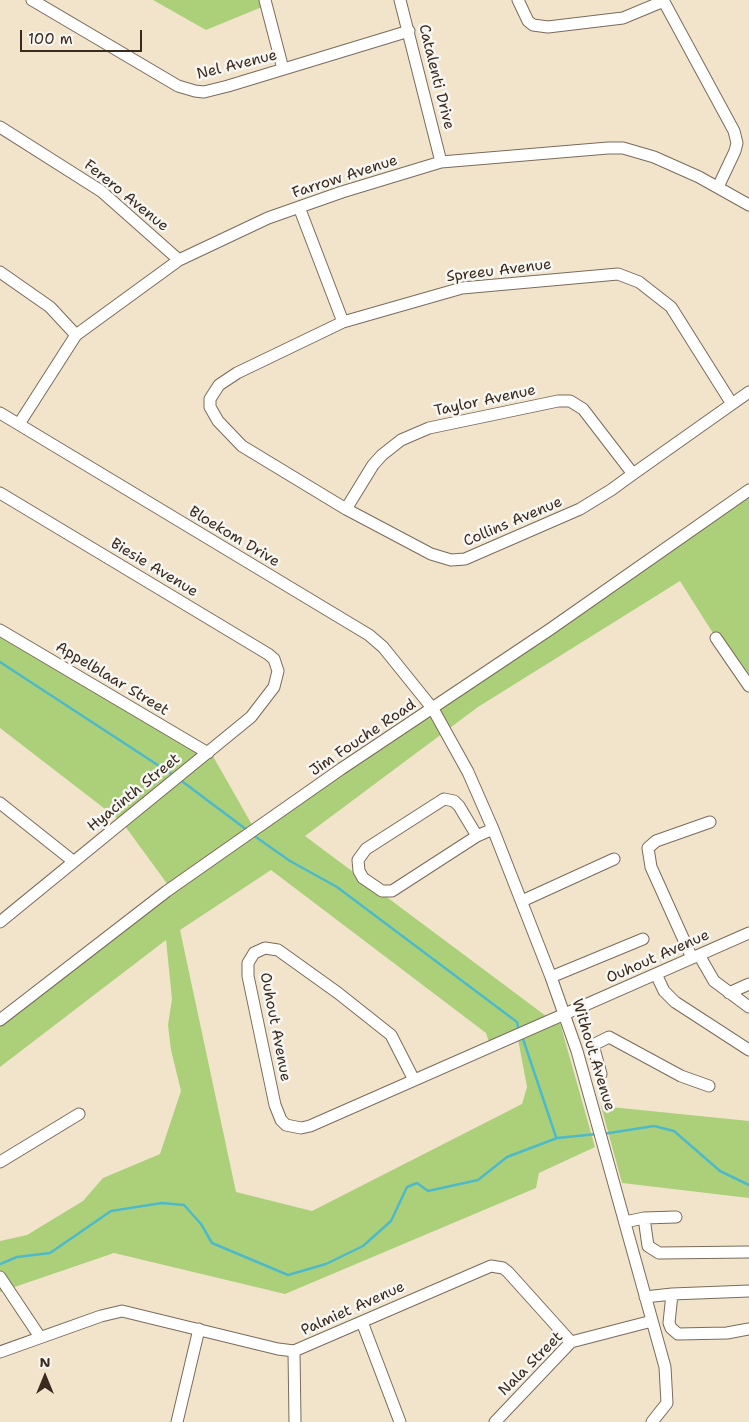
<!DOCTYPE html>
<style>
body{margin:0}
#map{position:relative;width:749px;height:1422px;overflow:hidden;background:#f1e4cb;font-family:"Shantell Sans",sans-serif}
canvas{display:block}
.north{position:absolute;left:20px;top:1352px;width:50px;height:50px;-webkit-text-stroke:4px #f6f6f2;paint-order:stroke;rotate:0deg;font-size:14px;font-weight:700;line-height:20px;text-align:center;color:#3b2a1e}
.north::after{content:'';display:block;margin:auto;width:18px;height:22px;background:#3b2a1e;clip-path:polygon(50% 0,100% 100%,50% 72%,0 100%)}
.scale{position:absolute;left:20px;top:30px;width:122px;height:22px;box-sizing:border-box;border:2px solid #3b2a1e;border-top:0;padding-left:6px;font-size:15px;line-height:18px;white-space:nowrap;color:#3b2a1e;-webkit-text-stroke:4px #f6f6f2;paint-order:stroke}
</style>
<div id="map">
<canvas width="749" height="1422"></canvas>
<div class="north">N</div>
<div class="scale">100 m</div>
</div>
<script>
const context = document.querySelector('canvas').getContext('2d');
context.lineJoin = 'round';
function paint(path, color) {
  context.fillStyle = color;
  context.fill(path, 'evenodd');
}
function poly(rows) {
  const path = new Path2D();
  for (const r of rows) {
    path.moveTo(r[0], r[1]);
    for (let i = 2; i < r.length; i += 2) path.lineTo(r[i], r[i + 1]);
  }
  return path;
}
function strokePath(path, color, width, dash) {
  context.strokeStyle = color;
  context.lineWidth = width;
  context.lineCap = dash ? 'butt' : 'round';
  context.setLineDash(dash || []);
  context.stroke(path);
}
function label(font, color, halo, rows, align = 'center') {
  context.font = font + ' "Shantell Sans",sans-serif';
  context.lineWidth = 5;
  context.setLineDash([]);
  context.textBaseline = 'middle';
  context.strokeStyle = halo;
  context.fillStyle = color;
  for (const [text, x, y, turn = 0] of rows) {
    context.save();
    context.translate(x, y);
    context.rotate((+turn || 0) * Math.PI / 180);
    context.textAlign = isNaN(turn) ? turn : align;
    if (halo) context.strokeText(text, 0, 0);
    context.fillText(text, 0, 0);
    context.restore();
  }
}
const green = poly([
 [153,0,259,0,262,7,206,30],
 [749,491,749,678,716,638,680,581,478,707,305,836,546,1016,489,1042,486,1033,271,870,180,930,236,1192,312,1211,522,1104,527,1087,518,1039,560,1023,595,1147,539,1173,536,1188,285,1294,114,1253,0,1292,0,1241,27,1235,83,1201,103,1178,160,1154,181,1091,171,1050,168,1025,172,999,166,940,0,1067,0,1022,171,889,122,822,0,728,0,626,210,751,255,830],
 [601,1106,749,1121,749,1198,622,1183]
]);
const stream = poly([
 [0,662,173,775],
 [179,779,247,830],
 [253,835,290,861,337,887,517,1022,518,1027],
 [523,1039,556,1137],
 [603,1134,654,1126,674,1131,720,1171,749,1185],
 [0,1264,17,1257,50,1253,111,1211,162,1203,184,1205,201,1224,212,1243,288,1275,326,1264,363,1246,391,1221,407,1187,417,1183,428,1191,478,1180,507,1157,557,1138,597,1134]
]);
const minor = poly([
 [32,0,178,86,195,91,204,92,228,86,409,31],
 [265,0,283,69],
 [400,0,441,162],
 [518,0,528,21,533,25,548,27,623,18,664,1],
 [663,0,734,131,737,143,735,151,718,187],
 [0,127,101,191,179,260],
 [299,207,343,322],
 [0,272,50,307,76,335],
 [732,404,671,307,639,282,618,274,462,288,343,322,237,373,219,385,210,399,210,407,218,421,242,446,346,509,431,554,451,560,465,559,580,509,611,490,633,474,732,404,749,392],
 [0,413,369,635,383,647,433,709,468,772,493,829,551,977,577,1051,665,1367,667,1403,652,1422],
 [19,424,76,335,179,260,268,218,342,192,441,162,608,148,623,148,654,157,699,177,749,205],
 [0,493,268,654,274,659,278,671,274,687,251,717,0,922],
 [346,509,373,465,382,455,401,440,429,428,558,401,570,401,583,409,633,474],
 [0,630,208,753],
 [716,638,749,686],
 [0,803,73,861],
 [477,836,459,806,454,801,444,799,366,849,358,860,359,871,363,878,382,891,392,891,477,836,493,829],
 [522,901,614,859],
 [699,955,714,981,749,1007],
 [692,958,651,867,648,848,656,841,710,822],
 [656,974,664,991,675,1002,749,1050],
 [551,977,643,939],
 [729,993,749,984],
 [0,1020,167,891,341,769,549,630,749,490],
 [601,1074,593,1045,609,1037,681,1076,709,1086],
 [414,1080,391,1035,338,993,278,950,265,948,254,953,248,963,248,976,275,1105,281,1120,286,1125,301,1128,310,1126,749,933],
 [0,1162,79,1114],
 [644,1218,676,1217],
 [625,1222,644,1218,648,1246,659,1253,749,1252],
 [0,1277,40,1337],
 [672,1294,669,1323,671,1328,678,1334,727,1333,749,1329],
 [645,1297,672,1294,749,1291],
 [362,1322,400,1422],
 [294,1351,295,1422],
 [0,1352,101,1316,122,1311,278,1349,294,1351,491,1266,503,1268,508,1272,571,1342],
 [177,1422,199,1329],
 [495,1422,571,1342,652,1321]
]);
const streetNames = [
 ["Nel Avenue",237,65,-14],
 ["Catalenti Drive",436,77,76],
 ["Farrow Avenue",345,177,-18],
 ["Ferero Avenue",126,196,39],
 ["Spreeu Avenue",499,271,-7],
 ["Taylor Avenue",485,401,-12],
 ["Collins Avenue",513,522,-23],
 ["Bloekom Drive",234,537,31],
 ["Biesie Avenue",154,568,31],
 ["Appelblaar Street",112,679,31],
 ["Jim Fouche Road",363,738,-34],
 ["Hyacinth Street",134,793,-39],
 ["Ouhout Avenue",658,957,-24],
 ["Ouhout Avenue",275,1027,79],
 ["Without Avenue",593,1055,73],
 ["Palmiet Avenue",353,1309,-24],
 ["Nala Street",531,1364,-45]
];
paint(green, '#acd07a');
strokePath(stream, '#4ebac9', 2.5);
strokePath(minor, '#7b6b5b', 13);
strokePath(minor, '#fff', 11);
label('15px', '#3b2a1e', '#f6f6f2', streetNames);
</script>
